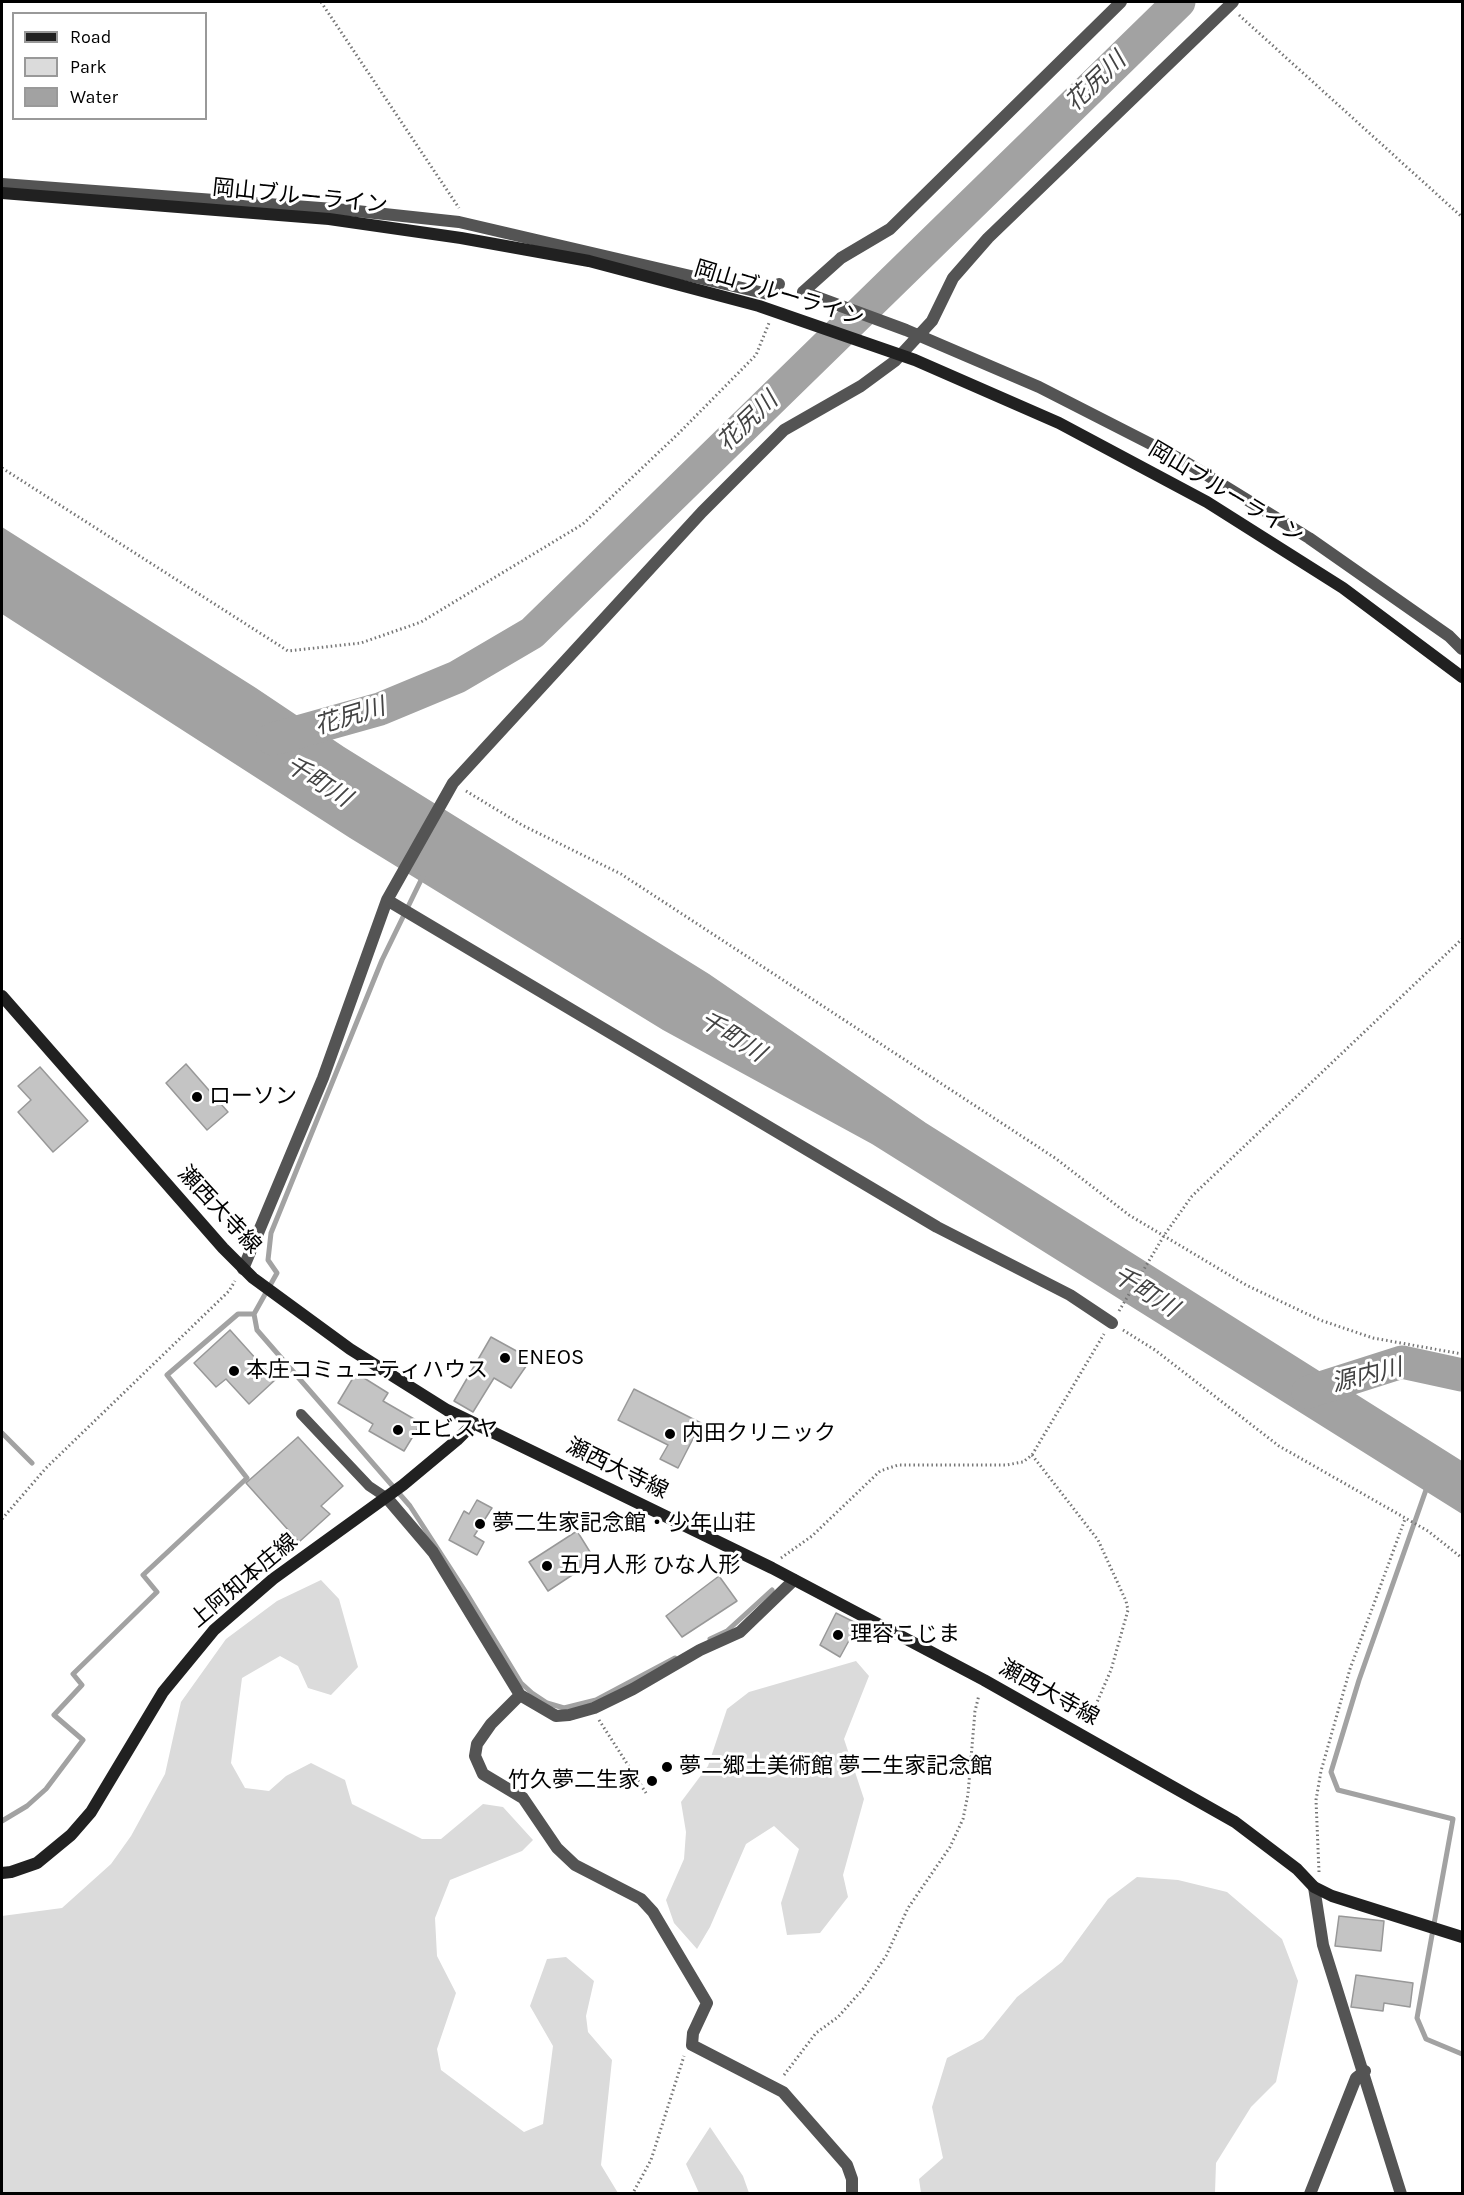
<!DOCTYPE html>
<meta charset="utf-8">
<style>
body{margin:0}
#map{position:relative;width:1464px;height:2195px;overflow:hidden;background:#fff;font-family:Karla,sans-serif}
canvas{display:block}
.frame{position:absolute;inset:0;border:3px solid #000;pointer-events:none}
.legend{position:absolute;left:12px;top:12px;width:195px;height:108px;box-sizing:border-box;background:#fff;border:2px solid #999;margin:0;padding:8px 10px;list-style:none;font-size:18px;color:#000}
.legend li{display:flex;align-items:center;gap:12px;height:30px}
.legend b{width:30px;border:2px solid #999}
</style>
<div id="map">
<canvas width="1464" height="2195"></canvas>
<div class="frame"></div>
<ul class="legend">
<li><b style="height:8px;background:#212121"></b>Road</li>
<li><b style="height:16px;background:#dbdbdb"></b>Park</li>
<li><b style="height:16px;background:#a2a2a2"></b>Water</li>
</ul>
</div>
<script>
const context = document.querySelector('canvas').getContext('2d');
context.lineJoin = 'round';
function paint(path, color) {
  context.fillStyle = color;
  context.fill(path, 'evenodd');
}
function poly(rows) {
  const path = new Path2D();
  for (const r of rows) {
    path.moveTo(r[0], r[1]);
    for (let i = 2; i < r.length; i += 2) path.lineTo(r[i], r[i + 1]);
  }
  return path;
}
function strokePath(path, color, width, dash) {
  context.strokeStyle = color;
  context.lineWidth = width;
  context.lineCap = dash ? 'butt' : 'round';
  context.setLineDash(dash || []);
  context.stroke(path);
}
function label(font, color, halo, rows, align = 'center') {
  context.font = font + ' Karla,"Noto Sans JP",sans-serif';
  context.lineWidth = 6;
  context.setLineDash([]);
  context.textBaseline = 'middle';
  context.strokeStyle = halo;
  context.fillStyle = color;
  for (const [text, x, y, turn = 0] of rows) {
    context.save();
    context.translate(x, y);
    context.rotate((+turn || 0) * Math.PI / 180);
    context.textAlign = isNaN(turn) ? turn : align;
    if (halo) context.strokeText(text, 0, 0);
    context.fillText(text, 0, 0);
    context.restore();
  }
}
const green = poly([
 [321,1580,339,1599,358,1667,331,1695,308,1688,298,1666,280,1656,242,1678,231,1763,245,1788,269,1791,286,1776,311,1763,345,1780,352,1804,422,1839,441,1839,483,1804,503,1807,533,1840,522,1851,450,1880,435,1918,437,1956,456,1993,437,2049,441,2070,524,2132,543,2124,553,2046,530,2006,547,1959,566,1957,594,1981,586,2016,588,2032,612,2060,601,2165,618,2193,2,2193,2,1916,62,1908,111,1864,131,1836,165,1774,181,1702,226,1639,277,1601],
 [856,1661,869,1676,844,1739,864,1799,843,1875,848,1897,820,1933,787,1935,781,1903,799,1849,774,1826,746,1844,710,1927,697,1949,674,1923,666,1900,684,1859,686,1832,681,1802,708,1766,727,1709,749,1692],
 [1137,1877,1178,1880,1227,1892,1282,1939,1298,1981,1276,2082,1251,2107,1216,2163,1215,2193,921,2193,919,2179,943,2158,932,2107,947,2058,983,2039,1017,1997,1062,1962,1108,1899],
 [710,2127,743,2176,749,2193,699,2193,686,2164]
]);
const water = poly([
 [2,527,256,688,344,747,709,974,926,1123,1462,1461,1462,1514,872,1144,663,1030,350,838,2,614]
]);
const stream = poly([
 [423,876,382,960,271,1233,268,1260,277,1273,254,1314,257,1330,410,1506,467,1594,521,1683,532,1693,547,1703,564,1708,596,1700,675,1658],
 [2,1433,32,1463],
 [1427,1487,1359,1680,1331,1772,1338,1790,1453,1819,1417,2018,1426,2039,1462,2054],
 [710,1639,727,1631,772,1590],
 [2,1821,27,1806,46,1789,83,1740,54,1715,82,1685,73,1674,157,1592,143,1575,247,1478,167,1375,238,1314,254,1314]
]);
const river = poly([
 [273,739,380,709,457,677,532,633,1179,2],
 [1308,1392,1402,1362,1462,1375]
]);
const building = poly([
 [186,1064,228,1112,207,1130,166,1083,186,1064],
 [40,1067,88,1121,53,1152,18,1112,31,1100,18,1086,40,1067],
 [230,1330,275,1380,249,1404,226,1379,216,1387,194,1363,230,1330],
 [491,1337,531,1359,511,1388,494,1378,473,1412,454,1401,491,1337],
 [356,1373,388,1393,383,1401,421,1423,404,1451,369,1431,373,1424,338,1403,356,1373],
 [634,1389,701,1423,678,1468,660,1459,668,1445,618,1420,634,1389],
 [298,1437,343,1486,321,1506,330,1514,299,1542,246,1483,298,1437],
 [477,1500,492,1508,474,1536,484,1542,477,1555,449,1540,464,1511,469,1514,477,1500],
 [577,1531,595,1560,548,1591,529,1562,577,1531],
 [719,1576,737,1601,682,1637,666,1616,719,1576],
 [836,1613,858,1624,840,1657,820,1645,836,1613],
 [1339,1916,1384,1921,1381,1951,1335,1946,1339,1916],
 [1356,1975,1413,1983,1410,2007,1384,2003,1383,2011,1351,2007,1356,1975]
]);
const path = poly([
 [321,2,459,208],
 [1239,15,1462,217],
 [2,468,288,651,361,643,421,622,583,524,679,433,756,355,769,323],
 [466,791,522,825,621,874,1055,1158,1129,1215,1246,1285,1320,1320,1373,1338,1462,1354],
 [1119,1311,1165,1234,1192,1196,1462,939],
 [1123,1330,1155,1350,1279,1446,1428,1531,1462,1558],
 [1032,1455,1098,1540,1126,1601,1128,1610,1111,1670,1088,1723],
 [2,1519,46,1468,229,1291,235,1281],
 [781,1558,812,1536,880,1471,898,1465,1006,1465,1023,1462,1032,1455,1104,1334],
 [599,1720,646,1793],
 [1319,1872,1316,1800,1321,1771,1350,1669,1405,1519],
 [784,2075,816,2033,838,2017,863,1989,886,1956,908,1908,950,1847,963,1819,968,1794,975,1711,979,1695],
 [634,2191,651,2160,684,2056]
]);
const lane = poly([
 [301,1414,369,1486,387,1498]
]);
const street = poly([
 [2,184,347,210,459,222,768,294,779,284],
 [803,292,906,330,1039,387,1184,461,1309,538,1449,636,1462,649],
 [803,292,841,258,890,229,1121,2],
 [387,900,453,783,702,512,784,430,861,386,895,361,932,321,953,278,988,238,1233,2],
 [243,1269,323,1078,387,900,937,1227,1070,1295,1112,1323],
 [387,1498,433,1552,520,1695,491,1724,477,1744,475,1756,483,1774,523,1798,557,1848,575,1865,641,1899,653,1912,707,2003,693,2033,692,2045,783,2092,847,2165,852,2179,852,2194],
 [520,1695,556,1716,569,1715,594,1708,633,1689,700,1650,740,1632,794,1580],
 [1314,1887,1323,1945,1401,2194],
 [1310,2194,1356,2078,1365,2071]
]);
const secondary = poly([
 [2,193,329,219,461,238,589,261,759,306,915,360,1059,423,1207,502,1343,588,1462,677],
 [2,996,223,1248,253,1278,350,1349,447,1410,772,1568,984,1680,1235,1822,1297,1869,1314,1887,1332,1896,1462,1937],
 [2,1873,11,1872,37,1863,71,1835,91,1812,163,1692,214,1630,273,1579,403,1485,457,1440,474,1423]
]);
const markers = [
 [197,1097,6,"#000"],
 [505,1358,6,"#000"],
 [234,1371,6,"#000"],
 [398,1430,6,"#000"],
 [670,1434,6,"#000"],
 [480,1524,6,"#000"],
 [547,1566,6,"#000"],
 [838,1635,6,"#000"],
 [667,1767,6,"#000"],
 [652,1781,6,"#000"]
];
const streetNames = [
 ["岡山ブルーライン",300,197,6],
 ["岡山ブルーライン",779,294,17],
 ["岡山ブルーライン",1226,493,31],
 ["瀬西大寺線",219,1210,47],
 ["瀬西大寺線",617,1469,26],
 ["上阿知本庄線",244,1581,-40],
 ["瀬西大寺線",1049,1693,29]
];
const poiNames = [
 ["ローソン",209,1097],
 ["ENEOS",517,1358],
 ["本庄コミュニティハウス",246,1371],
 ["エビスヤ",410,1430],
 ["内田クリニック",682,1434],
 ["夢二生家記念館・少年山荘",492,1524],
 ["五月人形 ひな人形",559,1566],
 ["理容こじま",850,1635],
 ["夢二郷土美術館 夢二生家記念館",679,1767],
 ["竹久夢二生家",640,1781,"right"]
];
const waterNames = [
 ["花尻川",1096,82,-44],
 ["花尻川",748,422,-44],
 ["花尻川",350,717,-17],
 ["千町川",318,782,32],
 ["千町川",732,1037,32],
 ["千町川",1145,1292,32],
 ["源内川",1367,1376,-14]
];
paint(green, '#dbdbdb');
paint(water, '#a2a2a2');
strokePath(stream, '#a2a2a2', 5);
strokePath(river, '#a2a2a2', 33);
paint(building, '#c4c4c4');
strokePath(building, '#989898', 1.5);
strokePath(path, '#767676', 3, [1.5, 3]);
strokePath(lane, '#545454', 10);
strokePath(street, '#545454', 12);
strokePath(secondary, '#212121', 12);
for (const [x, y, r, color] of markers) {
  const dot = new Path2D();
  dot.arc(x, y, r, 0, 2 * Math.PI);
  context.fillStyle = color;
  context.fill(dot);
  strokePath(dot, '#fff', 2);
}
label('22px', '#000', '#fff', streetNames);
label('22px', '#000', '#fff', poiNames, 'left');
label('italic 24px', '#434343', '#fff', waterNames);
</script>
